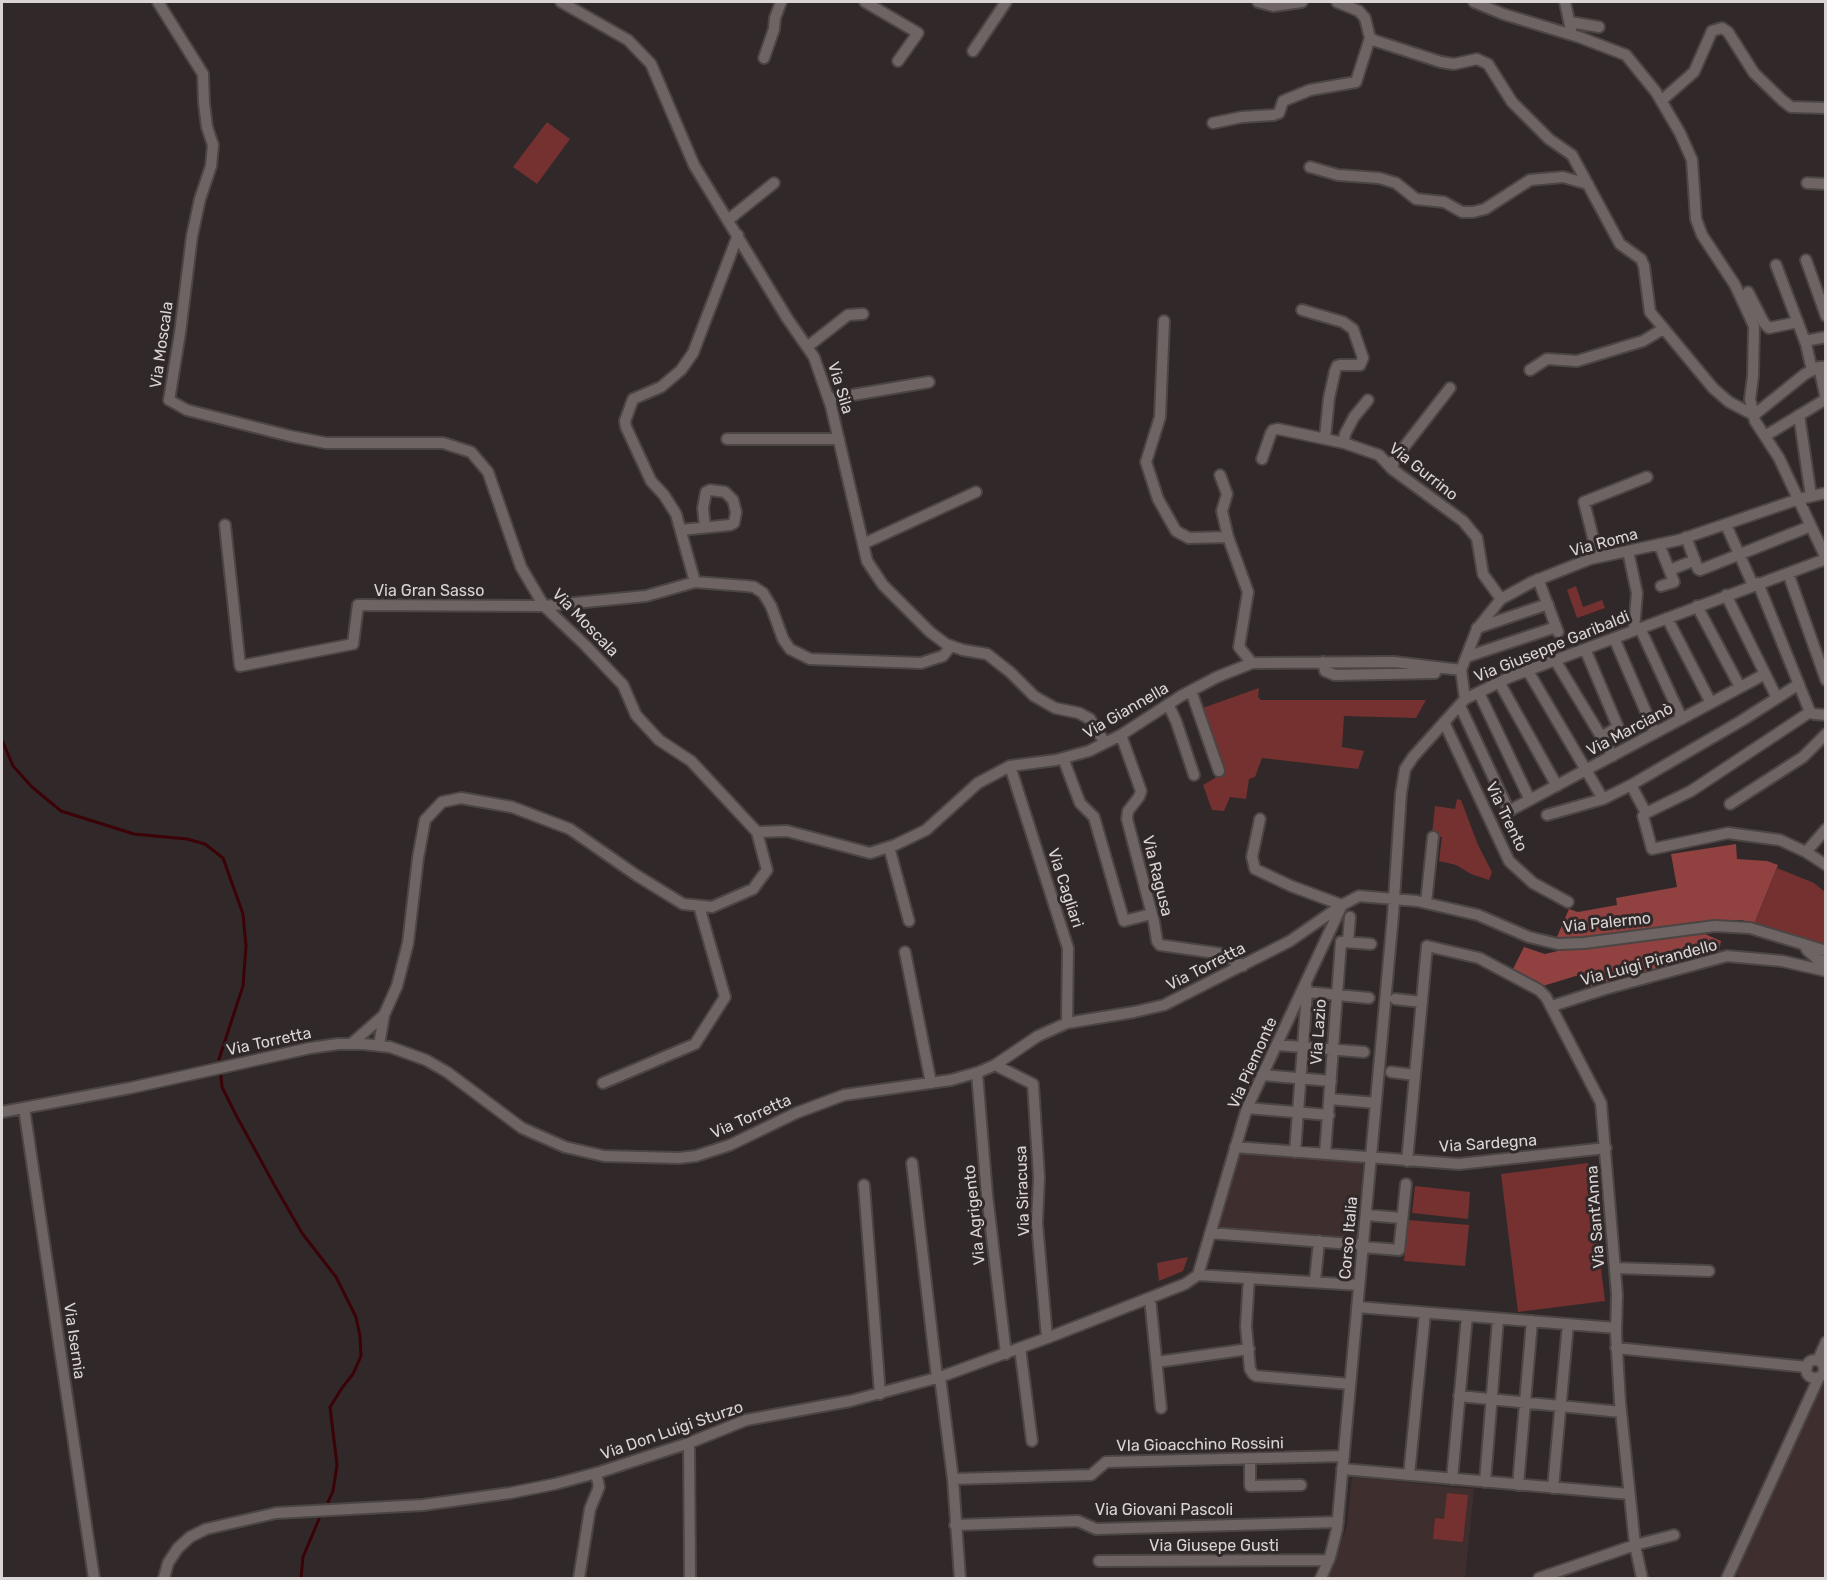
<!DOCTYPE html>
<meta charset="utf-8">
<style>
body{margin:0}
#map{position:relative;width:1827px;height:1580px;overflow:hidden;background:#312929;font-family:Rubik,sans-serif}
canvas{display:block}
.frame{position:absolute;inset:0;border:3px solid #dad5d4;pointer-events:none}
</style>
<div id="map">
<canvas width="1827" height="1580"></canvas>
<div class="frame"></div>
</div>
<script>
const context = document.querySelector('canvas').getContext('2d');
context.lineJoin = 'round';
function paint(path, color) {
  context.fillStyle = color;
  context.fill(path, 'evenodd');
}
function poly(rows) {
  const path = new Path2D();
  for (const r of rows) {
    if (r.length === 3) {
      path.moveTo(r[0] + r[2], r[1]);
      path.arc(r[0], r[1], r[2], 0, 2 * Math.PI);
      continue;
    }
    path.moveTo(r[0], r[1]);
    for (let i = 2; i < r.length; i += 2) path.lineTo(r[i], r[i + 1]);
  }
  return path;
}
function strokePath(path, color, width, dash) {
  context.strokeStyle = color;
  context.lineWidth = width;
  context.lineCap = dash ? 'butt' : 'round';
  context.setLineDash(dash || []);
  context.stroke(path);
}
function label(font, color, halo, rows, align = 'center') {
  context.font = font + ' Rubik,sans-serif';
  context.lineWidth = 6;
  context.setLineDash([]);
  context.textBaseline = 'middle';
  context.strokeStyle = halo;
  context.fillStyle = color;
  for (const [text, x, y, turn = 0] of rows) {
    context.save();
    context.translate(x, y);
    context.rotate((+turn || 0) * Math.PI / 180);
    context.textAlign = isNaN(turn) ? turn : align;
    if (halo) context.strokeText(text, 0, 0);
    context.fillText(text, 0, 0);
    context.restore();
  }
}
const built = poly([
 [1238,1152,1363,1163,1356,1242,1216,1231],
 [1825,1378,1825,1578,1742,1578,1736,1575],
 [1352,1477,1474,1489,1465,1578,1326,1578,1347,1527]
]);
const green = poly([
 [547,122,570,139,537,184,513,167],
 [1576,586,1583,607,1602,600,1605,608,1577,618,1567,590],
 [1259,688,1258,697,1261,700,1426,700,1416,718,1344,716,1342,747,1364,751,1358,769,1262,758,1255,777,1249,779,1246,799,1230,797,1224,811,1212,810,1203,785,1215,778,1219,771,1197,710],
 [1457,799,1461,800,1478,845,1492,872,1489,880,1471,874,1456,865,1439,861,1442,837,1432,834,1435,806,1455,809],
 [1777,868,1814,883,1825,892,1825,945,1754,924],
 [1588,1163,1605,1301,1518,1312,1501,1174],
 [1415,1186,1470,1192,1468,1219,1412,1213],
 [1408,1220,1469,1225,1465,1266,1404,1261],
 [1188,1257,1183,1271,1159,1281,1157,1263],
 [1447,1493,1468,1495,1463,1542,1433,1539,1435,1518,1444,1519]
]);
const forest = poly([
 [1736,844,1737,859,1767,861,1778,865,1754,924,1742,920,1715,920,1645,931,1556,939,1569,909,1578,912,1617,905,1616,898,1677,887,1671,854],
 [1704,931,1705,934,1721,941,1719,951,1587,991,1579,975,1543,986,1513,969,1524,947,1545,954,1558,951]
]);
const stream = poly([
 [2,740,13,766,32,787,61,811,134,834,187,839,205,844,223,858,243,914,246,946,243,986,219,1059],
 [221,1076,222,1087,237,1117,276,1188,302,1233,336,1277,356,1317,360,1336,361,1356,353,1374,342,1388,330,1407,337,1465,333,1491,328,1502],
 [301,1578,303,1557,319,1519]
]);
const minor = poly([
 [158,2,203,74,204,103,207,127,213,145,211,166,200,199,192,236,180,333,169,400,187,410,290,436,326,443,443,443,471,452,488,472,521,567,544,606,586,646,623,685,636,715,659,740,691,761,757,832,767,870,753,889,712,907,683,904,636,875,570,829,512,807,461,798,442,802,425,820,418,858,408,943,397,986,384,1015,379,1045],
 [561,2,628,40,651,64,694,165,787,318,814,357,831,406,867,561,883,585,930,632,946,644,963,650,987,654,1010,672,1034,696,1055,708,1079,713,1090,719,1105,743],
 [865,2,918,33,898,61],
 [1258,2,1273,6,1302,2],
 [1337,2,1359,11,1365,18,1370,38,1376,41,1441,62,1454,64,1477,59,1488,64,1512,102,1549,139,1572,155,1620,244,1641,259,1644,266,1650,312,1713,388,1729,402,1754,415,1805,374,1819,367,1826,367],
 [1474,2,1503,14,1579,37,1626,55,1656,92,1680,133,1692,160,1696,219,1702,235,1735,285,1754,326,1753,376,1750,399,1755,421,1779,458,1826,558],
 [1565,2,1572,35],
 [1570,22,1599,27],
 [973,51,1006,2],
 [764,58,774,29,775,18,781,2],
 [1661,101,1694,72,1712,31,1722,28,1728,32,1754,73,1782,100,1791,107,1826,108],
 [1213,123,1242,117,1273,115,1279,113,1283,101,1310,90,1356,82,1370,38],
 [1310,167,1338,175,1379,178,1396,183,1416,199,1444,202,1462,212,1473,212,1485,209,1530,180,1563,177,1588,184],
 [1807,183,1826,184],
 [728,220,774,183],
 [1806,260,1826,316],
 [1776,265,1806,344,1812,370],
 [1748,292,1764,323,1769,328,1798,322],
 [1302,310,1343,322,1353,329,1363,358,1360,365,1340,365,1337,366,1335,371,1329,398,1325,438],
 [1164,321,1160,417,1146,462,1158,499,1176,531,1189,538,1228,537],
 [1805,341,1826,337],
 [807,347,848,315,863,314],
 [1819,367,1826,399],
 [1530,370,1547,359,1577,361,1643,341,1663,329],
 [829,399,929,382],
 [1799,415,1811,496],
 [1765,436,1826,399],
 [727,439,839,439],
 [1344,443,1345,434,1354,417,1368,400],
 [1262,459,1271,433,1273,430,1278,429,1344,443,1379,455,1392,469,1463,521,1477,538,1483,574,1501,599],
 [1392,469,1394,460,1450,388],
 [1220,475,1227,494,1222,511,1228,537,1248,592,1239,647,1252,663],
 [225,525,240,666,353,644,358,605,544,606,646,596,695,582,746,586,754,587,763,593,771,606,783,639,790,649,810,659,921,663,943,656,951,646],
 [1726,525,1753,585],
 [681,530,730,525,734,523,736,512,733,500,725,492,710,490,706,492,703,508,705,527],
 [1686,537,1698,569,1700,570,1811,526],
 [863,544,976,492],
 [1659,544,1674,582,1661,586],
 [1628,551,1637,593,1634,630],
 [1598,557,1584,502,1647,477],
 [1670,570,1695,560],
 [1788,573,1826,680],
 [1538,579,1558,632],
 [695,582,676,514,664,495,651,481,626,427,625,421,633,399,661,387,681,370,693,353,738,235],
 [1758,583,1810,712],
 [1726,595,1777,698],
 [1697,606,1740,687],
 [1667,618,1711,703],
 [1477,628,1548,604],
 [1640,628,1682,719],
 [1614,638,1655,733],
 [1585,649,1618,727,1601,737],
 [1466,657,1556,627],
 [1555,660,1613,756],
 [1323,662,1325,671,1335,675,1435,673],
 [1528,671,1603,799],
 [1499,682,1557,786],
 [1191,691,1219,771],
 [1479,693,1530,800],
 [1465,699,1461,670,1477,629,1501,599,1532,582,1590,559,1679,540,1799,499,1826,493],
 [1168,704,1176,721,1194,775],
 [1460,706,1509,811,1765,674],
 [1810,712,1691,791,1646,813,1643,816,1652,849,1728,833,1780,840,1806,852,1826,865],
 [1810,712,1814,714,1826,715],
 [1444,722,1509,861,1533,883,1568,902],
 [1121,735,1141,791,1139,797,1128,811,1127,819,1154,922,1157,941,1160,945,1223,954,1243,966],
 [1063,758,1080,803,1094,817,1124,921,1151,914],
 [1010,766,1068,948,1067,1023],
 [1631,785,1646,813],
 [1730,804,1803,757,1826,734],
 [1547,815,1603,799,1631,785,1741,721,1799,684],
 [757,832,787,831,870,853,895,845,926,830,978,783,1010,766,1056,760,1089,751,1121,735,1181,696,1217,677,1252,663,1394,662,1461,670],
 [889,847,909,921],
 [1806,852,1826,829],
 [1426,903,1433,837],
 [1345,942,1371,944],
 [1804,944,1807,950,1817,959,1826,962],
 [905,952,931,1083],
 [1307,992,1369,998],
 [1395,999,1422,1002],
 [1552,1006,1605,989,1727,956,1782,961,1826,971],
 [351,1044,384,1015],
 [1277,1045,1364,1052],
 [995,1065,1033,1084,1039,1177,1037,1223,1047,1338],
 [1391,1072,1415,1075],
 [977,1073,987,1195,1006,1354],
 [1262,1075,1331,1081],
 [603,1083,695,1044,725,997,699,906],
 [1330,1099,1376,1103],
 [24,1108,94,1578],
 [1247,1108,1329,1115],
 [2,1112,130,1088,310,1048,338,1044,363,1044,390,1047,426,1060,447,1072,522,1128,565,1147,604,1156,679,1158,696,1156,730,1145,796,1113,844,1095,951,1080,979,1072,995,1065,1038,1036,1067,1023,1134,1012,1164,1005,1290,941,1342,905,1359,896,1417,901,1478,915,1529,937,1558,944,1584,943,1715,926,1750,928,1826,951],
 [1235,1147,1459,1164,1606,1148],
 [1295,1152,1307,992,1306,985],
 [1325,1154,1341,942,1348,941,1350,917],
 [1407,1161,1427,946,1479,958,1539,990,1546,997,1601,1103,1617,1294,1616,1334,1620,1402,1635,1545,1642,1578],
 [912,1163,937,1378],
 [864,1185,880,1394],
 [1366,1215,1402,1218],
 [1210,1233,1363,1245],
 [1363,1247,1399,1250,1406,1184],
 [1615,1268,1709,1271],
 [1198,1275,1247,1108,1342,905,1291,886,1255,869,1252,857,1260,819],
 [1198,1275,1359,1285],
 [1249,1278,1246,1326,1250,1369,1253,1374,1256,1376,1350,1384],
 [1315,1281,1319,1241],
 [1150,1298,1161,1408],
 [1357,1307,1616,1328],
 [1020,1348,1032,1441],
 [1616,1348,1807,1367],
 [1818,1360,1826,1342],
 [1815,1369,9],
 [1157,1362,1249,1349],
 [940,1377,953,1479,960,1578],
 [1459,1396,1621,1412],
 [689,1443,690,1578],
 [1250,1459,1250,1486,1301,1485],
 [1342,1469,1629,1494],
 [1409,1475,1425,1313],
 [953,1479,1091,1475,1106,1462,1344,1456],
 [1452,1479,1467,1316],
 [1485,1482,1498,1319],
 [1518,1485,1532,1321],
 [1553,1488,1568,1324],
 [955,1525,1078,1521,1096,1529,1338,1522],
 [1099,1561,1329,1560],
 [164,1578,168,1563,178,1548,190,1537,206,1529,276,1513,423,1505,510,1493,555,1484,600,1472,689,1443,746,1420,850,1401,940,1377,1047,1338,1185,1284,1198,1275],
 [579,1578,590,1509,599,1487,596,1473],
 [1321,1578,1330,1557,1337,1529,1393,915,1401,793,1405,769,1413,757,1465,699,1510,677,1826,559],
 [1539,1578,1635,1545,1674,1535],
 [1727,1578,1819,1377]
]);
const streetNames = [
 ["Via Moscala",162,345,-82],
 ["Via Sila",840,388,73],
 ["Via Gurrino",1423,472,38],
 ["Via Roma",1604,543,-15],
 ["Via Gran Sasso",429,591],
 ["Via Moscala",585,623,46],
 ["Via Giuseppe Garibaldi",1552,647,-22],
 ["Via Giannella",1126,711,-30],
 ["Via Marcianò",1630,730,-28],
 ["Via Trento",1506,817,64],
 ["Via Ragusa",1157,876,76],
 ["Via Cagliari",1065,888,72],
 ["Via Palermo",1607,923,-6],
 ["Via Luigi Pirandello",1649,963,-15],
 ["Via Torretta",1206,967,-27],
 ["Via Lazio",1319,1032,-86],
 ["Via Torretta",269,1042,-12],
 ["Via Piemonte",1253,1063,-66],
 ["Via Torretta",751,1117,-24],
 ["Via Sardegna",1488,1144,-4],
 ["Via Siracusa",1023,1191,-92],
 ["Via Agrigento",975,1215,-96],
 ["Via Sant'Anna",1596,1217,-94],
 ["Corso Italia",1349,1238,-85],
 ["Via Isernia",74,1341,82],
 ["Via Don Luigi Sturzo",672,1431,-19],
 ["VIa Gioacchino Rossini",1200,1445,-1],
 ["Via Giovani Pascoli",1164,1510],
 ["Via Giusepe Gusti",1214,1546]
];
paint(built, '#3e2f2e');
paint(green, '#753030');
paint(forest, '#904140');
strokePath(stream, '#3b0207', 3);
strokePath(minor, '#4b4544', 14);
strokePath(minor, '#6e6464', 10);
label('16px', '#dad5d4', '#312929', streetNames);
</script>
